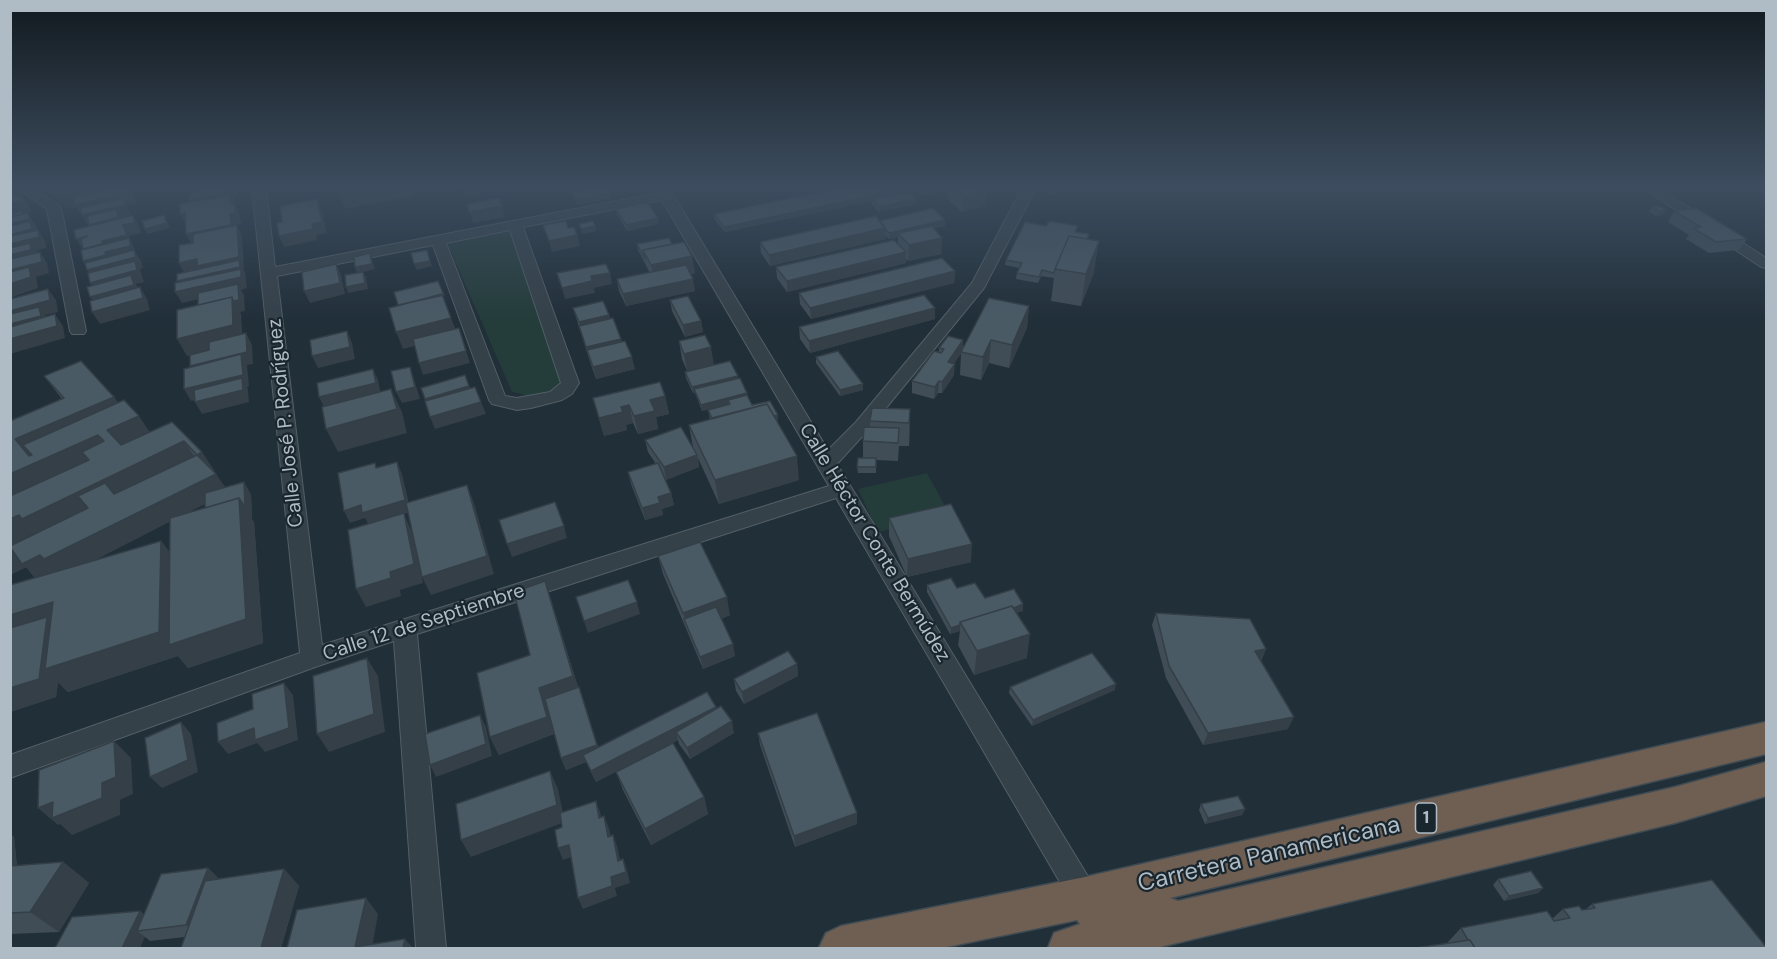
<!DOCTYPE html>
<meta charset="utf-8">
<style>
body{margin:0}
#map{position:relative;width:1777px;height:959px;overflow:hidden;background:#212f39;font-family:"DM Sans",sans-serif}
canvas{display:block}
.frame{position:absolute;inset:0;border:12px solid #b0bcc5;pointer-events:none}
</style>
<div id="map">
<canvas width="1777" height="959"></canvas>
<div class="frame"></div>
</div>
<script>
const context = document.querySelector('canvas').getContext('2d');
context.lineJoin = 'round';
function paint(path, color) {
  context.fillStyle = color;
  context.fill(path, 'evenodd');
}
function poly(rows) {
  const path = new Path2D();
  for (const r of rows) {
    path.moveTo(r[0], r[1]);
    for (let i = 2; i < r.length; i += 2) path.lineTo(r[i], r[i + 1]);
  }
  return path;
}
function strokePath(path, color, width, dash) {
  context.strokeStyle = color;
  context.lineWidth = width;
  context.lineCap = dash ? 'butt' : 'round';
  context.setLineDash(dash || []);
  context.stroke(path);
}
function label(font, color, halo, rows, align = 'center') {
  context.font = font + ' "DM Sans",sans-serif';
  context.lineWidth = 4.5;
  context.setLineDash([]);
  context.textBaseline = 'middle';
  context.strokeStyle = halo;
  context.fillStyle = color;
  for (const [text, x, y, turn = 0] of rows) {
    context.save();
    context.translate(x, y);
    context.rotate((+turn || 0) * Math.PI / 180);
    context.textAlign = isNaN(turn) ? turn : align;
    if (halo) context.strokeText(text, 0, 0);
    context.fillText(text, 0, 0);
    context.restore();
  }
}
const green = poly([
 [44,188,139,188,69,210],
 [512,229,563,383,556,390,529,396,512,392,447,242],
 [927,473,950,515,878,532,858,489]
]);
const minor = poly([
 [17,188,33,188,61,207,86,331,84,334,72,334,70,331,47,209,17,188],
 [252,188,266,188,275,267,658,193,655,188,669,188,828,450,856,422,972,283,1022,188,1036,188,984,288,868,430,837,464,1095,888,1099,898,1095,908,1085,912,1075,908,836,498,417,634,446,948,416,948,394,641,318,666,10,778,10,755,300,653,252,188],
 [662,200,829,486,322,645,277,276,433,245,489,400,492,404,517,410,531,408,562,400,572,394,579,383,523,227,662,200],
 [510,230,561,383,550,392,517,398,505,396,446,243,510,230],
 [1643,188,1659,188,1766,258,1766,268,1761,267,1643,188]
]);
const highway = poly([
 [1766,722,1766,754,1170,898,1178,901,1675,787,1766,762,1766,796,1675,823,1156,948,1048,948,1054,933,1080,924,1077,920,942,948,819,948,826,933,841,926,1085,877,1766,722]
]);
const wall = poly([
 [568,188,608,188,610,193,611,198,577,205,573,196,572,196],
 [916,188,984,188,987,190,986,206,962,212,948,199,949,190,924,195],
 [1040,188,1073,188,1052,195],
 [899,190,899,194,916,204,879,212,872,205,872,201,725,232,715,220,714,214],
 [1659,206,1663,215,1656,216,1649,212,1652,207],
 [616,209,659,224,627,231,617,214],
 [1674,211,1747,239,1739,250,1709,253,1686,239,1689,235,1668,222],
 [945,220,945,226,934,228,942,238,941,254,908,261,906,259,906,263,787,292,777,278,776,267,898,243,898,237,889,239,885,235,886,239,770,266,761,253,760,242,879,221],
 [1077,232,1088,239,1094,272,1081,306,1051,301,1054,278,1041,276,1038,283,1016,279,1017,273,1019,268,1005,265,1006,260],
 [637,244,672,244,695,273,690,274,695,291,626,306,619,291,617,279,650,273,638,250],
 [955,271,954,283,811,319,800,304,799,293],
 [670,300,701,321,703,332,685,337,672,311],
 [1029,306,1027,328,1009,368,989,363,981,380,960,375,961,353,954,363,954,375,942,393,938,393,934,399,912,393,912,381,939,352,939,348,963,340,963,349],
 [573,308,609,315,610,319,635,369,596,379,590,362],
 [935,319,810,353,800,339,799,327],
 [679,341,714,365,738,378,752,405,778,415,778,421,777,421,799,480,719,504,698,458,699,467,666,480,664,476,671,493,674,505,662,509,663,515,645,520,631,484,628,472,656,464,648,452,645,440,693,448,689,425,710,419,708,410,729,405,702,411,695,393,693,393,686,378,685,372,687,371,682,359],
 [816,357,863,384,863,390,840,396,816,363],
 [44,376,114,397,118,403,150,432,172,422,214,470,213,471,225,487,251,494,252,520,254,522,263,643,188,668,178,656,68,692,58,682,56,697,10,712,10,585,35,578,26,567,10,575,10,421,62,399],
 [205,504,205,508,184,514],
 [170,521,170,553,161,541,91,562],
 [34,533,35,534,11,545],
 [665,396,669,414,656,417,658,429,638,434,633,423,626,425,627,430,604,436,593,398],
 [910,409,909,446,899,446,898,461,876,460,876,473,858,473,857,467,863,458,863,441,870,427,870,421],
 [889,518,971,562,907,577,889,536],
 [658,556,730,615,721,619,735,656,703,669,663,574],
 [927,585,957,588,1023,611,1017,612,1027,658,974,675,958,645,960,631,950,634,927,592],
 [551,600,578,687,583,699,598,747,716,707,734,733,690,759,679,744,678,740,596,782,586,762,566,770,561,758,554,734,499,755,490,737,530,655],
 [1156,613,1266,649,1261,661,1288,729,1203,745,1166,678,1152,625],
 [797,664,798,676,744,704,736,691,734,679],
 [1010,687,1115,690,1032,726,1009,693],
 [758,733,857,813,857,824,795,847,760,745],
 [616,772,704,797,708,814,651,845,623,790],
 [1201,804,1245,809,1242,815,1205,824,1199,810],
 [10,834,14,837,17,866,63,862,89,883,59,932,10,934],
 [208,868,219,879,284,869,299,886,281,948,181,948,185,937,150,941,145,937,55,948,140,911,144,915],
 [1498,879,1543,888,1538,893,1504,901,1493,885],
 [1592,904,1767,948,1447,943,1461,928,1552,919,1563,909,1582,910,1585,910]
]);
const shadedWall = poly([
 [131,188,134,195,137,203,127,205,131,215,121,218,123,220,133,215,139,226,141,233,129,236,137,255,141,261,143,268,140,269,144,282,136,284,141,296,97,308,90,297,97,294,90,283,94,281,87,270,89,270,83,261,83,250,76,239,95,236,75,205],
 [215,188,236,188,238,196,234,197,234,203,240,215,241,224,235,225,192,245,186,234,195,211,189,200],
 [337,188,412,188,413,196,345,209],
 [484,188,485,194,466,197,465,192],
 [934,188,949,188,949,190,924,195,924,190],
 [1053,188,1073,188,1052,195],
 [899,190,899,195,872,199,872,201,725,232,724,227],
 [987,190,986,206,962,212,963,196],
 [20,191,31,211,10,218,10,204,13,193],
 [610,193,611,198,577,205,576,200],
 [317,199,321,209,327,233,316,235,317,240,284,247,279,236,312,224],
 [916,199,916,204,879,212,879,207],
 [502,206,505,217,473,223,469,209],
 [1666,210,1663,215,1656,216,1659,211],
 [28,213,45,241,46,248,36,251,38,254,10,268,10,221],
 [185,213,186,225,180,214],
 [164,215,170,228,148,234,145,229],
 [658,218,659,224,627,231,626,225],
 [945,220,945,226,901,236,898,233,898,237,889,239,889,233],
 [237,225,242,236,244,268,243,268,245,272,247,288,241,290,244,295,245,311,240,312,241,314,243,343,187,356,177,339,232,297,238,290,182,303,175,292,182,290,177,281,185,274,179,263],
 [595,226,596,231,583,234,581,229],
 [885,228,886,239,770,266,769,255],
 [577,235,580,246,552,252,549,241],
 [942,238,941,254,908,261,909,245],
 [1099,241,1094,272,1081,306,1086,274],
 [40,252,47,263,49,273,36,277,38,288,10,298,10,270],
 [906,252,906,263,787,292,787,281],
 [370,253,375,269,363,272,366,277,368,289,348,293,346,287,357,273,355,267],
 [692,256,695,273,655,282,651,265],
 [430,261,432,266,417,270,414,264],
 [336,264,341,275,345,294,310,303,304,291],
 [955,271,954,283,811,319,810,308],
 [610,273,612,284,594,288,595,293,565,299,562,288,591,276],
 [693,279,695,291,626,306,623,294],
 [140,287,147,299,150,310,100,324,92,312],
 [48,289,56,300,58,312,45,315,47,318,10,335,10,311],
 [1029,306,1027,328,1009,368,1012,345],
 [935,308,935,319,810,353,809,341],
 [55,314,63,326,65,338,10,354,10,339],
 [609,315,612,327,582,333,579,322],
 [451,318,458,335,403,349,396,332],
 [701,321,703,332,685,337,683,325],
 [459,328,470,363,423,375,419,363],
 [347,331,352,343,355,359,318,368,312,356],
 [246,333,252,345,253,364,247,365,249,386,247,387,248,390,249,402,202,414,195,402,242,388,191,401,184,389,197,378,190,366],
 [621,339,624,351,587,351,586,347],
 [963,340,963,351,947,374,948,362],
 [991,340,989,363,981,380,983,357],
 [711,347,714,365,687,371,684,354],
 [632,357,635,369,596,379,593,367],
 [955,364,954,375,942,393,942,382],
 [410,367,414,379,420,399,402,403,396,392],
 [373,369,378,380,381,395,325,409,319,397],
 [738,376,739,382,694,389,695,393,693,393,692,387],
 [939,381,938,393,934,399,935,387],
 [863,384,863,390,840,396,840,390],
 [469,386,474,398,430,411,425,399],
 [391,389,402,412,407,433,338,452,326,429],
 [747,393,748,399,728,400,728,404,702,411,701,405],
 [665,396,669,414,656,417,658,429,638,434,634,416,650,400],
 [114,397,126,415,30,457,15,439],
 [481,402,486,414,435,429,430,417],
 [629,405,633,423,626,425,627,430,604,436,599,418,621,407],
 [910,409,910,433,909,446,909,423],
 [778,415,778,421,762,425,760,420],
 [139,416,151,434,120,448,107,430],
 [98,435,111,453,82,452,90,462,10,499,10,474],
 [184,441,196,459,90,511,78,496,90,511,37,537,34,533,11,545,24,563,40,555,44,559,216,474,228,492,60,578,56,573,39,582,26,567,10,575,10,519,19,515,22,518],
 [202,452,214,470,209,473,197,455],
 [697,455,699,467,666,480,664,467],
 [797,456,799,480,719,504,715,480],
 [397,462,402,474,411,512,404,514,412,532,423,583,400,590,401,596,366,607,356,589,369,525,365,518,350,523,344,511],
 [244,482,251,494,252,520,254,522,263,643,188,668,178,656,68,692,58,682,56,697,10,712,10,615,161,541,179,565,239,498],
 [467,485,474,503,494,574,431,595,422,577],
 [671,493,674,505,662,509,663,515,645,520,642,508,658,497],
 [564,526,567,538,512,557,507,544],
 [972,544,971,562,907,577,908,559],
 [545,581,551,600,580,694,554,734,499,755,490,737,539,688],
 [727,597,730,615,689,630,683,613],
 [637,602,640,614,588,633,584,621],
 [1023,604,1023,611,964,629,962,624],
 [960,625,960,631,950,634,951,628],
 [1030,634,1027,658,974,675,977,651],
 [733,644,735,656,703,669,700,657],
 [1266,649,1261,662,1255,651],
 [367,658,378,676,385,732,329,752,317,734],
 [797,664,798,676,744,704,742,692],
 [284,683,293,695,298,740,265,752,257,743,228,754,218,742],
 [1116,684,1115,690,1032,726,1033,720],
 [579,687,601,757,583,755,586,762,566,770,561,758],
 [716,707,718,719,676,732,678,740,596,782,591,771],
 [480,715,486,727,492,756,436,777,430,765],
 [1294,717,1288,729,1203,745,1208,733],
 [732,721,734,733,690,759,687,748],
 [181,722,191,734,198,772,162,788,150,777],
 [114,741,131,758,133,794,120,800,120,815,72,835,60,824,58,825,38,808,102,783],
 [550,771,558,789,565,822,471,857,461,840],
 [704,797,708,814,651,845,645,829],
 [596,801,600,812,604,829,599,818],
 [1245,809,1242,815,1205,824,1208,818],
 [857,813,857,824,795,847,794,836],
 [604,816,609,828,613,848,608,837],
 [10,834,14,837,19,889,10,883],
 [613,835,617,846,623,872,618,861],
 [569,845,574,856,563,860,558,848],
 [623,859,627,870,630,883,615,888,617,896,583,909,578,898,611,877],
 [63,862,89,883,59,932,30,912],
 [208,868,219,879,198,935,186,925],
 [284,869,299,886,281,948,261,948],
 [1543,888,1538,893,1504,901,1509,896],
 [366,898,378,914,372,948,355,947],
 [140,911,152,922,137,931,145,937,140,948,122,948],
 [405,939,413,948,403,948]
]);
const building = poly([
 [10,188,15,188,20,191,13,193,24,200,10,204,10,188],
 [112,188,130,188,131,192,75,205,73,197,112,188],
 [193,188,229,188,229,192,189,200,193,188],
 [464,188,484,188,465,192,464,188],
 [569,188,586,188,571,191,569,188],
 [586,188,608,188,610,193,576,200,573,192,586,188],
 [837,188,897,188,899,190,724,227,714,214,837,188],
 [921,188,934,188,924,190,921,188],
 [954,188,984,188,987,190,963,196,954,188],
 [909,192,916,199,879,207,872,199,909,192],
 [230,195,231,205,235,204,235,213,230,214,231,225,186,234,185,213,180,214,180,204,230,195],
 [123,198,125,205,82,215,80,208,123,198],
 [499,198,502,206,469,212,467,204,499,198],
 [317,199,322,222,312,224,313,229,279,236,277,223,282,222,280,206,317,199],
 [647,202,658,218,626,225,616,209,647,202],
 [1659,206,1666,210,1659,211,1652,207,1659,206],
 [933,208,945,220,889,233,879,221,933,208],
 [1696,208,1747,239,1716,242,1693,228,1701,227,1674,211,1696,208],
 [116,209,119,217,89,225,87,216,116,209],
 [21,211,24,214,10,217,10,214,21,211],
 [28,213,30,219,10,224,10,217,28,213],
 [133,215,135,223,123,225,127,235,102,241,102,244,83,249,81,239,88,236,76,239,74,230,133,215],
 [164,215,167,223,145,229,142,221,164,215],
 [876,216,885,228,769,255,760,242,876,216],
 [30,221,32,229,10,235,10,226,30,221],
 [566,221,568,228,574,227,577,235,549,241,543,225,566,221],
 [593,221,595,226,581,229,579,224,593,221],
 [1049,221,1078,226,1075,232,1089,234,1087,239,1069,236,1055,269,1054,273,1042,270,1039,277,1017,273,1022,263,1006,260,1025,222,1046,226,1049,221],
 [237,225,239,257,197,266,197,259,179,263,179,245,193,243,193,234,237,225],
 [932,226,942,238,909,245,898,233,932,226],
 [38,230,39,237,10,244,10,236,38,230],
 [1069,236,1099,241,1086,274,1055,269,1069,236],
 [129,238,131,246,105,252,106,255,83,261,81,250,129,238],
 [669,238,672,244,643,250,645,259,637,244,669,238],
 [894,240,906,252,787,281,776,267,894,240],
 [684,242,692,256,651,265,643,250,684,242],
 [30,243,31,250,10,255,10,248,30,243],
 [134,250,136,257,87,270,85,263,134,250],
 [427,250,430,261,414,264,411,253,427,250],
 [40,252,42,262,10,270,10,259,40,252],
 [370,253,372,264,355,267,354,257,370,253],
 [942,258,955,271,810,308,799,293,942,258],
 [239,260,240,267,177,281,177,274,239,260],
 [135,261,137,270,90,283,88,273,135,261],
 [336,264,340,283,304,291,302,272,336,264],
 [606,264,610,273,591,276,592,281,562,288,557,273,606,264],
 [686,265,693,279,623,294,617,279,686,265],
 [29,267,31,277,10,284,10,272,29,267],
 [241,269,241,277,175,292,175,283,241,269],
 [363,272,365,283,346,287,345,275,363,272],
 [131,275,134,285,90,297,87,287,131,275],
 [438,281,444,295,398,305,394,292,438,281],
 [238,284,239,300,233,301,232,297,198,305,198,293,238,284],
 [140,287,143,298,92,312,90,301,140,287],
 [48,289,50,300,10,311,10,299,48,289],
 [442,294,451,318,396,332,389,308,442,294],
 [924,295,935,308,809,341,799,327,924,295],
 [688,296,701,321,683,325,670,300,688,296],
 [232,297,233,325,177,339,177,310,232,297],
 [989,298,1029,306,1012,345,991,340,983,357,961,352,989,298],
 [603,301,609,315,579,322,573,308,603,301],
 [39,307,41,316,10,324,10,314,39,307],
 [55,314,57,326,10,339,10,327,55,314],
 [613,318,621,339,586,347,579,326,613,318],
 [459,328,466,351,419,363,413,339,459,328],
 [347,331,350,347,312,356,310,340,347,331],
 [246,333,247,352,190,366,190,355,209,350,209,342,246,333],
 [705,335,711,347,684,354,679,341,705,335],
 [948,336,963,340,948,362,955,364,942,382,939,381,935,387,912,381,934,351,941,353,944,349,939,348,948,336],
 [625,341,632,357,593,367,587,350,625,341],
 [838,351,863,384,840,390,816,357,838,351],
 [241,354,243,375,184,389,184,369,241,354],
 [81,361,114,397,15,439,29,456,32,455,23,445,124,400,139,416,107,430,121,445,172,422,202,452,197,455,184,441,22,519,19,515,10,519,10,496,89,460,82,452,104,441,98,435,10,474,10,421,64,398,44,376,81,361],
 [730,361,738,376,692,387,685,372,730,361],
 [410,367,415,387,396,392,391,371,410,367],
 [373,369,376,383,319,397,317,383,373,369],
 [465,375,469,386,425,399,421,388,465,375],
 [242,378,243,390,195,402,194,390,242,378],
 [740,378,747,393,701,405,694,389,740,378],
 [660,382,665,396,650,400,655,411,634,416,629,405,621,407,623,412,599,418,593,398,660,382],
 [475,387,481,402,430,417,425,401,475,387],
 [391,389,397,409,326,429,322,407,391,389],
 [747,395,752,405,770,401,778,415,774,416,767,404,712,418,708,410,730,404,728,400,747,395],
 [767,404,797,456,715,480,689,425,767,404],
 [872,408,910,409,909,423,870,421,872,408],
 [681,427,697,455,664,467,645,440,681,427],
 [864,427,899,428,898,443,863,441,864,427],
 [197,455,216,474,44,559,40,555,22,564,10,547,10,546,88,508,78,496,105,483,114,494,197,455],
 [858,458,876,458,876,467,857,467,858,458],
 [397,462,405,500,362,513,361,505,344,511,338,473,375,463,376,468,397,462],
 [658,463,671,493,658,497,660,503,642,508,628,472,658,463],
 [244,482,245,507,239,498,205,508,205,493,244,482],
 [467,485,487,556,422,577,406,503,467,485],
 [239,498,246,619,169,645,170,518,239,498],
 [555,502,564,526,507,544,499,520,555,502],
 [951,504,972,544,908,559,889,518,951,504],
 [404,513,414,564,390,572,391,578,356,589,348,530,404,513],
 [161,541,159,632,45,669,53,602,10,615,10,585,161,541],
 [700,542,727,597,683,613,658,556,700,542],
 [951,578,957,588,975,583,985,598,1014,589,1023,604,1014,608,1012,606,960,622,960,625,951,628,927,585,951,578],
 [628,580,637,602,584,621,576,597,628,580],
 [545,581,573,676,539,688,547,717,490,737,477,673,530,655,514,592,545,581],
 [1012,606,1030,634,977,651,960,622,1012,606],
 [716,607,733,644,700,657,684,619,716,607],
 [1156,613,1250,619,1266,649,1255,651,1294,717,1208,733,1169,666,1156,613],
 [47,617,39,679,10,688,10,628,47,617],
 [788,651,797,664,742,692,734,679,788,651],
 [1092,653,1116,684,1033,720,1010,687,1092,653],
 [367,658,374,714,317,734,313,676,367,658],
 [284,683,289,728,255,740,254,728,218,742,217,723,253,709,252,694,284,683],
 [579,687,597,745,561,758,545,699,579,687],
 [707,692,716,707,591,771,583,755,707,692],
 [721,706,732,721,687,748,676,732,721,706],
 [817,713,857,813,794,836,758,733,817,713],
 [480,715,486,744,430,765,425,734,480,715],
 [181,722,188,760,150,777,145,738,181,722],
 [114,741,116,777,102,783,102,798,52,818,53,802,38,808,39,770,114,741],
 [673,743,704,797,645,829,616,772,673,743],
 [550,771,557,805,461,840,456,804,550,771],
 [1238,796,1245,809,1208,818,1201,804,1238,796],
 [596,801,599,818,604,816,608,837,613,835,618,861,623,859,626,872,611,877,612,886,578,898,569,845,558,848,555,830,562,827,560,813,596,801],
 [63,862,30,912,10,913,10,866,63,862],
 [208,868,186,925,137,931,161,874,208,868],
 [284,869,261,948,181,948,205,881,284,869],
 [1531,871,1543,888,1509,896,1498,879,1531,871],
 [1712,880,1767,948,1475,948,1470,940,1468,940,1461,928,1547,911,1554,921,1570,918,1563,909,1579,906,1582,910,1595,908,1592,904,1712,880],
 [366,898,355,947,405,939,403,948,287,948,297,910,366,898],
 [140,911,122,948,55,948,72,917,140,911],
 [1470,940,1475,948,1415,948,1470,940]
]);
const shields = [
 [1426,818,21]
];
const shieldNames = [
 ["1",1426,818]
];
const streetNames = [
 ["Calle José P. Rodríguez",286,423,-96],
 ["Calle Héctor Conte Bermúdez",874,543,59],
 ["Calle 12 de Septiembre",424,623,-18]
];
const nearStreetnames = [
 ["Carretera Panamericana",1269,855,-13]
];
paint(green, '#243c3a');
strokePath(minor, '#535f67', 2);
strokePath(highway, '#404c54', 3);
paint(minor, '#354149');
paint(highway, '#6f5f52');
paint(wall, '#404d57');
paint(shadedWall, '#343f47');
paint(building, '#4a5a65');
strokePath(building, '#343f47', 1.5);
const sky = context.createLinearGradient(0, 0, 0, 322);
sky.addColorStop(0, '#121a1f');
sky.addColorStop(0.58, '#3d4d5f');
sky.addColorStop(1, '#3d4d5f00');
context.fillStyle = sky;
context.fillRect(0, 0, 1777, 322);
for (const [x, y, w] of shields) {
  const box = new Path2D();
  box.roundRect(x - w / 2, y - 15, w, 30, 4.5);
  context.fillStyle = '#1a262e';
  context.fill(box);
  strokePath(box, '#b0bcc5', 1.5);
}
label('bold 18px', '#b0bcc5', null, shieldNames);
label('20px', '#b0bcc5', '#1a262e', streetNames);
label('24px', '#b0bcc5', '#1a262e', nearStreetnames);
</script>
